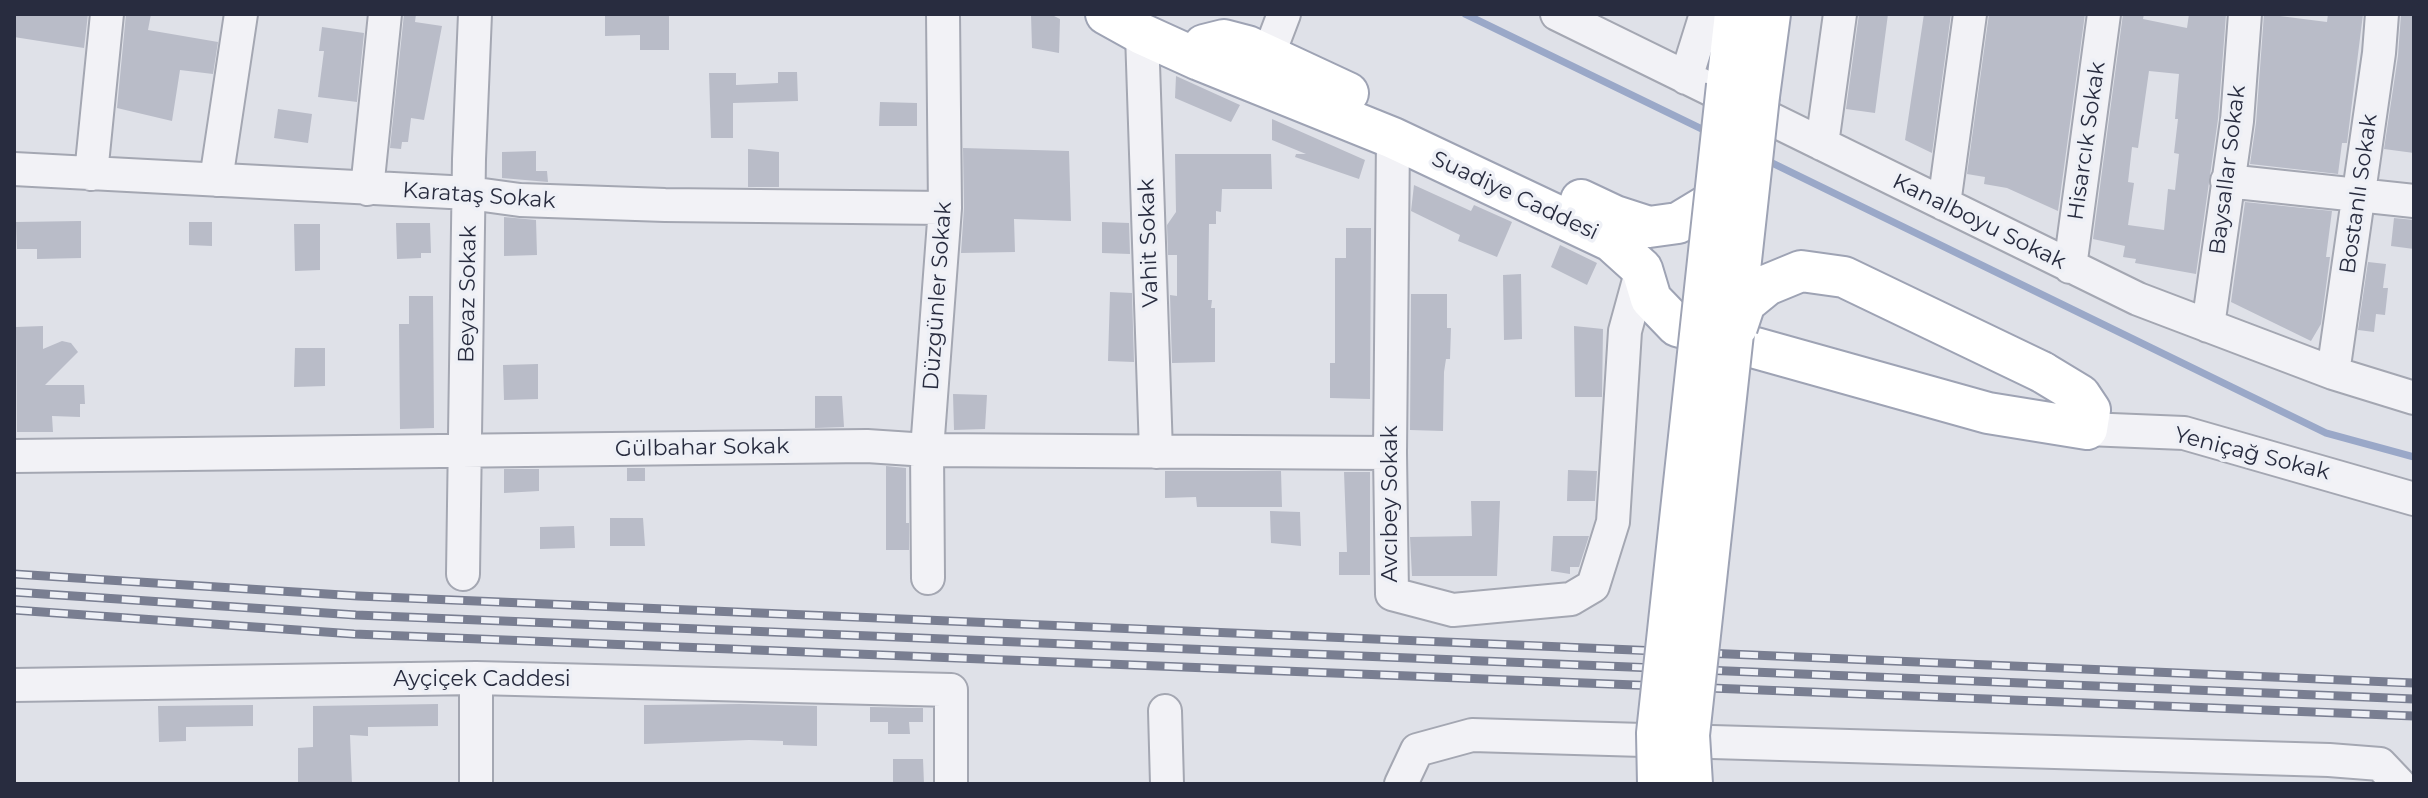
<!DOCTYPE html>
<meta charset="utf-8">
<style>
body{margin:0}
#map{position:relative;width:2428px;height:798px;overflow:hidden;background:#dfe1e8;font-family:Montserrat,sans-serif}
canvas{display:block}
.frame{position:absolute;inset:0;border:16px solid #282c3f;pointer-events:none}
</style>
<div id="map">
<canvas width="2428" height="798"></canvas>
<div class="frame"></div>
</div>
<script>
const context = document.querySelector('canvas').getContext('2d');
context.lineJoin = 'round';
function poly(rows) {
  const path = new Path2D();
  for (const r of rows) {
    path.moveTo(r[0], r[1]);
    for (let i = 2; i < r.length; i += 2) path.lineTo(r[i], r[i + 1]);
  }
  return path;
}
function strokePath(path, color, width, dash) {
  context.strokeStyle = color;
  context.lineWidth = width;
  context.lineCap = dash ? 'butt' : 'round';
  context.setLineDash(dash || []);
  context.stroke(path);
}
function paint(path, color) {
  context.fillStyle = color;
  context.fill(path, 'evenodd');
}
function label(font, color, halo, rows, align = 'center') {
  context.font = font + ' Montserrat,sans-serif';
  context.lineWidth = 7;
  context.setLineDash([]);
  context.textBaseline = 'middle';
  context.strokeStyle = halo;
  context.fillStyle = color;
  for (const [text, x, y, turn = 0] of rows) {
    context.save();
    context.translate(x, y);
    context.rotate((+turn || 0) * Math.PI / 180);
    context.textAlign = isNaN(turn) ? turn : align;
    if (halo) context.strokeText(text, 0, 0);
    context.fillText(text, 0, 0);
    context.restore();
  }
}
const stream = poly([
 [1465,14,1708,132],
 [1766,160,2326,433,2414,457]
]);
const building = poly([
 [14,14,88,14,84,48,14,37],
 [126,14,151,14,148,30,218,42,213,74,180,70,172,121,117,108],
 [404,14,416,14,415,22,442,26,424,120,411,118,408,142,402,142,401,149,390,148],
 [605,14,669,15,669,50,640,50,640,35,605,36],
 [1031,14,1050,14,1060,19,1059,53,1032,48],
 [1859,14,1888,14,1875,113,1846,109],
 [1924,14,1951,14,1932,153,1905,140],
 [1989,14,2085,14,2058,211,2007,188,1984,184,1985,177,1967,174],
 [2123,14,2144,14,2143,19,2187,28,2189,14,2226,14,2218,119,2196,274,2135,263,2136,259,2123,257,2125,246,2093,239],
 [2149,71,2179,74,2175,119,2178,119,2174,153,2179,154,2175,190,2168,189,2164,230,2128,225,2134,183,2128,182,2132,147,2138,148],
 [2264,14,2327,22,2328,14,2363,14,2347,143,2342,143,2338,174,2250,164,2256,123],
 [2401,14,2414,14,2414,153,2384,149,2398,56],
 [322,27,364,33,357,102,318,97,324,51,319,51],
 [778,72,797,72,798,101,733,103,733,138,711,138,709,73,736,73,736,85,778,83],
 [1176,76,1240,105,1231,122,1175,98],
 [880,102,917,103,917,126,879,126],
 [278,109,312,114,308,143,274,138],
 [1272,119,1365,160,1359,179,1295,157,1296,154,1306,154,1272,140],
 [963,148,1069,151,1071,221,1014,219,1015,252,961,253,964,208],
 [748,149,779,152,779,187,748,187],
 [536,151,536,171,547,171,548,182,502,178,502,152],
 [1175,154,1271,154,1272,189,1222,189,1221,212,1216,211,1216,224,1209,224,1208,300,1212,300,1211,308,1215,308,1215,362,1172,363,1170,295,1177,296,1177,255,1168,255,1167,225,1176,212],
 [1414,185,1471,211,1474,205,1512,222,1497,257,1458,241,1460,235,1411,211],
 [2245,202,2332,211,2326,257,2330,257,2321,324,2311,341,2231,302],
 [504,217,536,220,537,255,504,256],
 [2394,218,2414,220,2414,249,2391,246],
 [81,221,81,258,37,259,37,249,17,249,16,222],
 [189,222,212,222,212,246,189,245],
 [1102,222,1129,223,1130,254,1102,253],
 [396,223,430,223,431,253,421,253,421,258,397,259],
 [294,224,320,224,320,270,295,271],
 [1346,228,1371,228,1370,399,1330,398,1330,363,1335,363,1335,258,1346,258],
 [1560,245,1597,263,1587,285,1551,267],
 [2368,262,2386,264,2383,288,2388,288,2385,315,2376,314,2374,332,2358,330],
 [1521,274,1522,339,1504,340,1503,275],
 [1110,292,1132,293,1134,362,1108,361],
 [1411,294,1447,294,1447,328,1451,328,1450,359,1446,359,1444,372,1443,431,1410,430],
 [409,296,433,296,434,428,400,429,399,324,409,324],
 [43,326,43,349,62,341,71,343,78,352,45,385,84,385,85,404,80,404,80,417,52,416,53,432,17,432,16,327],
 [1574,326,1603,329,1602,397,1575,397],
 [295,348,325,348,325,386,294,387],
 [538,364,538,399,504,400,503,365],
 [953,394,987,395,985,429,954,430],
 [815,396,842,396,844,427,815,428],
 [886,466,906,468,906,523,909,523,909,550,886,550],
 [627,468,645,468,645,481,627,481],
 [504,469,539,469,539,491,504,493],
 [1568,470,1597,471,1595,501,1567,501],
 [1165,471,1281,471,1282,507,1197,507,1196,497,1165,498],
 [1344,472,1370,472,1370,575,1339,575,1339,552,1347,552],
 [1471,501,1500,501,1497,576,1412,576,1410,537,1472,536],
 [1270,511,1300,512,1301,546,1271,543],
 [610,518,643,518,645,546,610,546],
 [574,526,575,548,540,549,540,527],
 [1553,536,1589,536,1579,567,1570,567,1570,574,1551,571],
 [438,704,438,726,368,727,368,736,350,735,352,784,298,784,298,748,313,747,313,706],
 [740,704,817,706,817,746,783,745,783,741,749,740,644,744,644,705],
 [253,705,253,726,186,727,186,741,159,742,158,706],
 [870,707,923,708,923,722,909,722,910,734,888,734,888,722,870,722],
 [893,759,923,759,924,784,893,784]
]);
const minor = poly([
 [1557,14,2138,299,2333,373,2414,398],
 [1142,34,1156,452],
 [1268,56,1284,14],
 [1686,78,1706,14],
 [1393,138,1390,453,1392,594,1453,610,1571,599,1593,586,1613,522,1625,331,1642,269],
 [1822,144,1840,14],
 [14,169,469,193,520,200,665,205,945,208],
 [91,174,107,14],
 [216,180,241,14],
 [2227,181,2414,201],
 [367,189,385,14],
 [1944,204,1970,14],
 [2070,267,2104,14],
 [2208,326,2237,121,2245,14],
 [2333,373,2379,53,2382,14],
 [2087,429,2184,433,2414,499],
 [14,456,867,446,927,450,1390,453],
 [463,574,469,159,475,14],
 [928,578,927,450,945,208,943,14],
 [476,678,476,784],
 [14,685,476,678,951,690,951,784],
 [1165,711,1167,784],
 [1401,784,1417,750,1472,735,2329,760,2380,764,2399,784]
]);
const major = poly([
 [1106,14,1142,34,1197,59,1393,138,1611,241,1642,269,1651,299,1677,326,1988,413,2087,429,2090,410,2080,395,2042,372],
 [1197,59,1204,45,1224,40,1247,46,1348,93],
 [1727,85,1735,14],
 [1759,96,1770,14],
 [1581,200,1615,216,1649,227,1678,223,1716,200]
]);
const rail = poly([
 [14,574,358,596,2414,683],
 [14,592,356,615,2414,699],
 [14,610,354,634,2414,716]
]);
const majorBridge = poly([
 [1737,327,1745,303,1767,285,1801,271,1844,277,2042,372],
 [1658,784,1657,733,1727,85],
 [1692,784,1689,735,1759,96]
]);
const streetNames = [
 ["Hisarcık Sokak",2087,141,-82],
 ["Baysallar Sokak",2228,170,-83],
 ["Bostanlı Sokak",2359,194,-82],
 ["Karataş Sokak",479,196,4],
 ["Suadiye Caddesi",1515,196,25],
 ["Kanalboyu Sokak",1979,222,26],
 ["Vahit Sokak",1149,243,-92],
 ["Beyaz Sokak",468,294,-89],
 ["Düzgünler Sokak",938,296,-86],
 ["Gülbahar Sokak",702,448,-1],
 ["Yeniçağ Sokak",2252,454,14],
 ["Avcıbey Sokak",1391,504,-90],
 ["Ayçiçek Caddesi",482,680]
];
strokePath(stream, '#9aa8c8', 7);
paint(building, '#b9bcc8');
strokePath(minor, '#a4a7b2', 36);
strokePath(major, '#9ea3b4', 44);
strokePath(minor, '#f2f2f6', 32);
strokePath(major, '#fff', 40);
strokePath(rail, '#797e91', 9);
strokePath(rail, '#eef0f6', 6, [18]);
strokePath(majorBridge, '#9ea3b4', 44, []);
strokePath(majorBridge, '#fff', 40);
label('22px', '#282c3f', '#eef0f6', streetNames);
</script>
